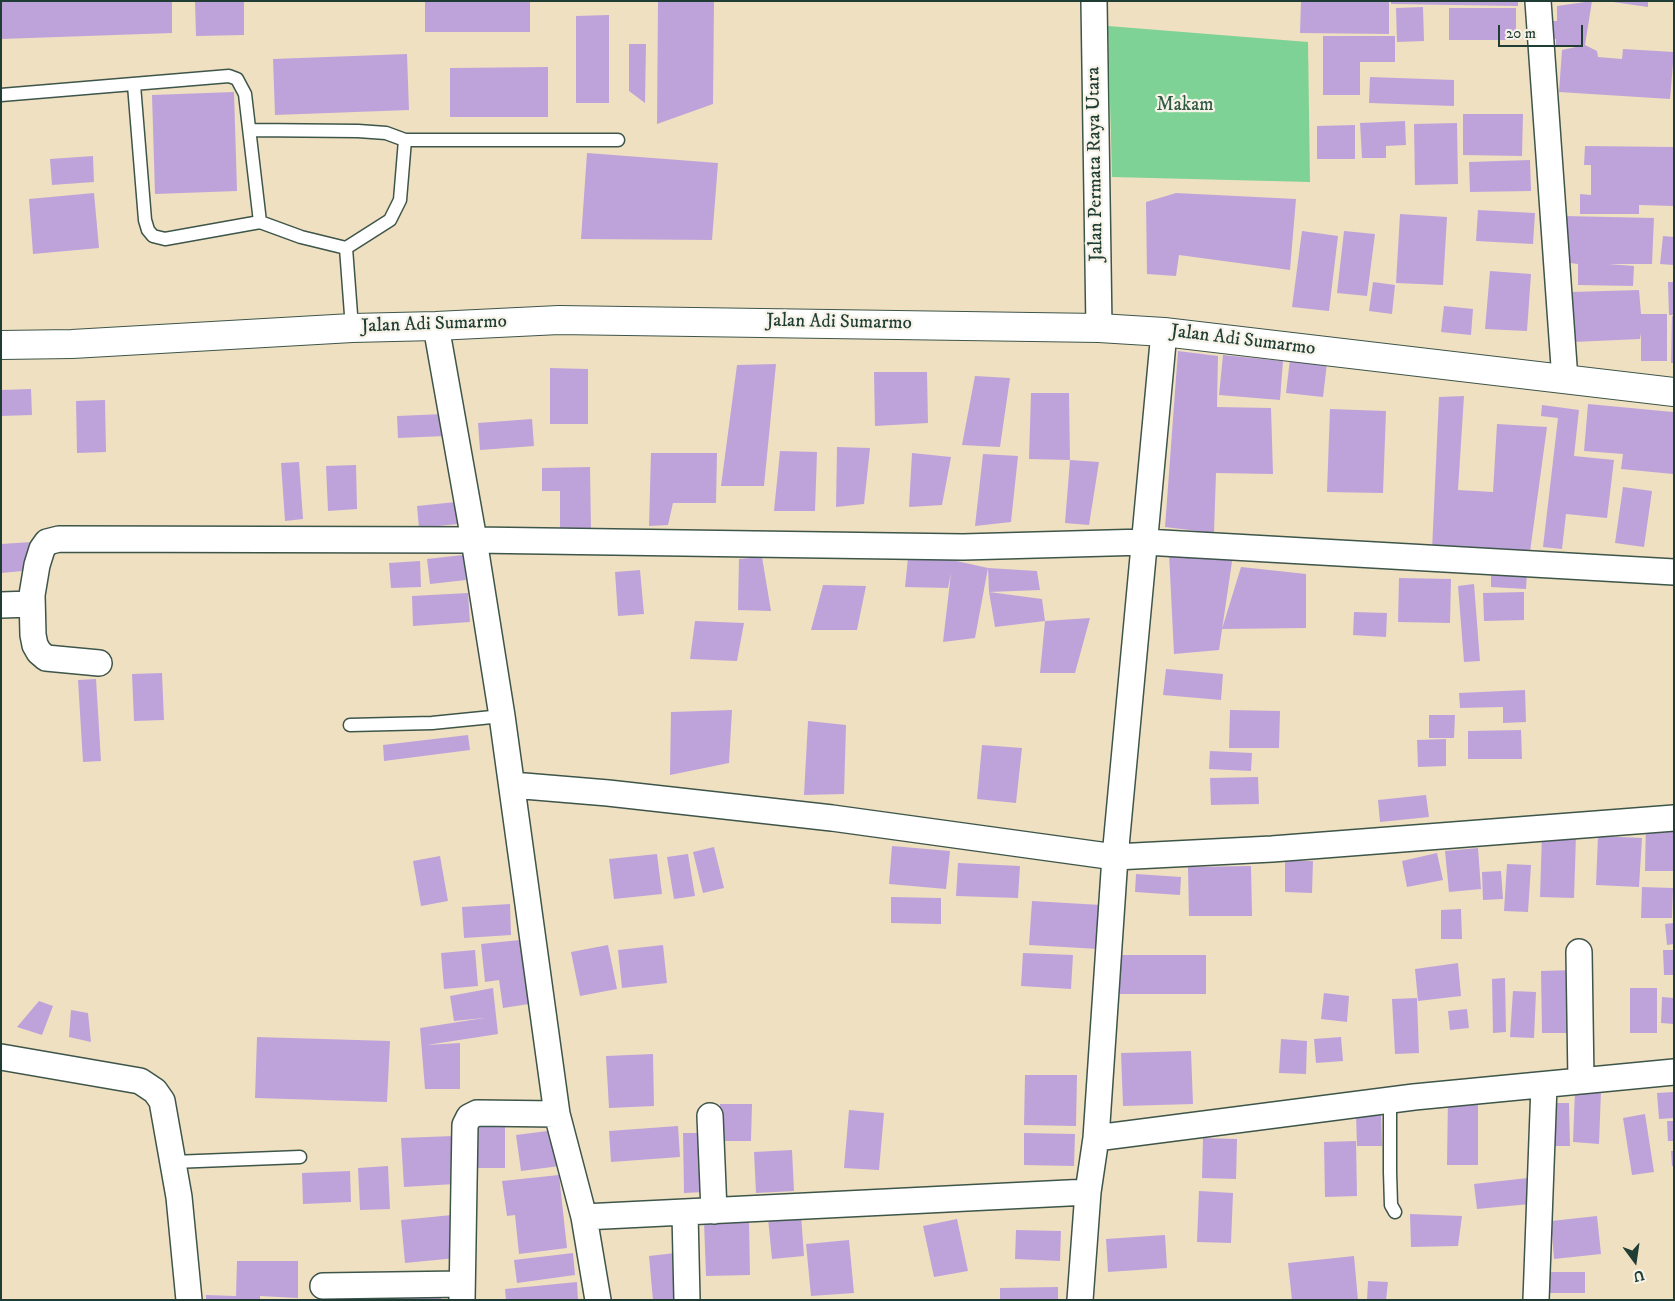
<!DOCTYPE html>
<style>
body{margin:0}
#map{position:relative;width:1675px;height:1301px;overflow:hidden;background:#efe0c1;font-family:"IM FELL DW Pica",serif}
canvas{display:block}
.frame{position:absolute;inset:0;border:2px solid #1f3d34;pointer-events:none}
.north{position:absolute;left:1610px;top:1236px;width:50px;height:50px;-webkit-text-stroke:4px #f7f3e8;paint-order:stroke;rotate:166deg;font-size:14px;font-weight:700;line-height:20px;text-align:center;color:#1f3d34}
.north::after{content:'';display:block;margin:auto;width:18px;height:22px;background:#1f3d34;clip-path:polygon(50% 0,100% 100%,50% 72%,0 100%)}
.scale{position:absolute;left:1498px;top:25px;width:85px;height:22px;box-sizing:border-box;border:2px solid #1f3d34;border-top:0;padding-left:6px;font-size:15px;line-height:18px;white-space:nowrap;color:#1f3d34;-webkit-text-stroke:4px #f7f3e8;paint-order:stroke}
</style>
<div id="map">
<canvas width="1675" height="1301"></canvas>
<div class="frame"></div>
<div class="north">U</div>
<div class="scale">20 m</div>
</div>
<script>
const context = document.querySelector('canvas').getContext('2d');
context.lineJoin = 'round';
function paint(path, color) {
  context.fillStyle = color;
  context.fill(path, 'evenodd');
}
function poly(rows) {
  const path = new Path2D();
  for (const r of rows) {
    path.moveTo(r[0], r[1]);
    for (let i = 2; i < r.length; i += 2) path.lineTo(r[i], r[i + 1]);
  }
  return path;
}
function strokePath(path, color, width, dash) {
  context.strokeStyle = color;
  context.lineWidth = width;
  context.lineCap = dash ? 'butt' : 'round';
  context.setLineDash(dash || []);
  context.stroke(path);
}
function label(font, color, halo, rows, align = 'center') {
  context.font = font + ' "IM FELL DW Pica",serif';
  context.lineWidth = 4.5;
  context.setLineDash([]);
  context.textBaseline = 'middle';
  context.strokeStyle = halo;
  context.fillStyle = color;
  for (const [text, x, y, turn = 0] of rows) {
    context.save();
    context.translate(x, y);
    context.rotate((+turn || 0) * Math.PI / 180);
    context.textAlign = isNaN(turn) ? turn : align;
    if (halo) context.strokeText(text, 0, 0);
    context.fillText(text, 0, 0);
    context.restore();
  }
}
const green = poly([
 [1108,26,1308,42,1310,182,1112,177]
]);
const building = poly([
 [1,1,172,1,172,33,1,39],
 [195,1,244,1,244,35,196,36],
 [425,1,530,1,530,32,425,32],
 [658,1,714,1,713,104,657,124],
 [1301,1,1389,1,1389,34,1300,33],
 [1391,1,1518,1,1518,6,1391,4],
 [1592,1,1585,45,1597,51,1598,57,1622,59,1623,49,1674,52,1670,99,1559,92,1562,50,1585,45,1556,45,1556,39,1545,39,1545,21,1557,21,1557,6],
 [1606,1,1648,1,1648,7],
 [1423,7,1424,41,1397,42,1396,8],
 [1449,8,1516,8,1516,40,1449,40],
 [609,15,609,103,576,103,576,16],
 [1323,36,1395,36,1395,62,1360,62,1360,95,1323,95],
 [629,44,646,44,645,103,629,91],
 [407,54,409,110,275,115,273,59],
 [548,67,548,117,450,117,450,68],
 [1370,77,1454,80,1454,106,1369,103],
 [234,92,237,191,155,194,152,95],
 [1463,114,1523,114,1522,156,1463,155],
 [1405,121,1406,145,1386,146,1386,158,1362,158,1360,123],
 [1457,123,1458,184,1415,185,1414,124],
 [1355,125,1355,159,1317,159,1317,126],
 [1585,146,1674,147,1674,206,1639,205,1639,214,1580,214,1580,194,1591,195,1591,165,1584,165],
 [587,153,718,163,712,240,581,239],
 [93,156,94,182,52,185,50,159],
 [1530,160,1531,191,1470,192,1469,162],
 [94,193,99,248,33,254,29,199],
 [1176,193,1296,199,1290,270,1179,255,1176,276,1147,274,1146,202],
 [1478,210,1535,213,1533,244,1476,241],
 [1400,214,1447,217,1443,285,1396,283],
 [1564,216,1654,218,1652,264,1608,264,1634,266,1633,286,1578,285,1578,264,1562,262],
 [1302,231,1338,236,1329,311,1292,307],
 [1344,231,1375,234,1367,296,1337,293],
 [1663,236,1674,237,1674,265,1660,264],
 [1490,271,1531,274,1527,331,1485,329],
 [1373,282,1395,285,1392,314,1369,311],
 [1668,282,1674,282,1674,315,1669,315],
 [1639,290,1641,314,1667,314,1667,361,1641,361,1641,333,1640,339,1573,342,1571,292],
 [1444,306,1473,309,1471,335,1441,332],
 [1672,316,1674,316,1674,363,1671,363],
 [1178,351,1218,356,1217,407,1271,408,1273,474,1216,473,1214,533,1165,527],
 [1223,355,1283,361,1280,400,1219,395],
 [1290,359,1327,363,1323,397,1286,393],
 [776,364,764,486,721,486,737,365],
 [550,368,588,369,588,424,550,424],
 [874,372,927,372,928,423,875,426],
 [975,376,1010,378,1000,447,962,445],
 [31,389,32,415,1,416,1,390],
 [1031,393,1069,393,1070,460,1099,462,1089,525,1065,523,1070,460,1029,459],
 [1464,396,1458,490,1493,492,1497,424,1547,427,1530,552,1432,550,1439,397],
 [105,400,106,452,77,453,76,401],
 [1588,404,1673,412,1673,474,1621,469,1623,454,1584,451],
 [1542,405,1579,410,1574,456,1614,460,1607,518,1566,514,1562,549,1543,547,1558,418,1541,416],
 [1330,409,1386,411,1383,493,1327,492],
 [444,414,445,436,398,438,397,416],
 [532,419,534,446,480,450,478,423],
 [837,447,870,448,864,504,836,507],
 [780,451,817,452,815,511,774,511],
 [651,453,717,453,716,503,673,503,668,525,649,526],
 [912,453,951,457,942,505,909,507],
 [983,454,1018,456,1011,522,975,526],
 [299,462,303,519,285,521,281,463],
 [356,465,357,509,328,511,326,466],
 [590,467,591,531,560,532,560,491,542,491,542,468],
 [1623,487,1652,491,1644,547,1615,543],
 [456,502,458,524,419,528,417,506],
 [32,542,34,570,1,573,1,544],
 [1169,553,1233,555,1219,650,1174,654],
 [463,555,466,580,430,584,427,559],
 [762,557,771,611,738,610,739,559],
 [908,558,952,560,988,568,975,638,943,642,951,573,948,588,905,587],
 [420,561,421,587,391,588,389,563],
 [1241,567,1306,574,1306,628,1222,629],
 [988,568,1037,571,1040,590,989,592,1042,599,1045,621,1090,618,1075,673,1040,673,1045,621,995,627,989,592],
 [640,570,644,614,618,616,615,572],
 [1491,571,1527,573,1526,589,1491,587],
 [1399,578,1451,579,1450,623,1398,622],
 [1474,584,1480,661,1464,662,1458,586],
 [823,585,866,586,857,630,811,630],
 [1524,592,1524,620,1484,621,1483,593],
 [468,593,470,622,413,626,412,596],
 [1354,612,1387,613,1386,637,1353,635],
 [695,621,744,623,737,661,690,659],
 [1166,669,1223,674,1221,700,1163,695],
 [162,673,164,720,134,721,132,674],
 [96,679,101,761,83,762,78,680],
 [1525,690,1526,722,1503,723,1503,707,1460,708,1459,693],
 [732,710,729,763,670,775,671,712],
 [1230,710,1280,711,1279,748,1229,748],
 [1429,715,1455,715,1454,738,1429,738],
 [808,721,846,725,844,794,804,795],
 [1521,730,1522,759,1468,759,1468,731],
 [468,735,470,750,384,761,383,745],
 [1446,739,1446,766,1418,767,1417,740],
 [982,745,1022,748,1016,803,977,799],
 [1210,751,1252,753,1251,771,1209,769],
 [1258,777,1259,804,1211,805,1210,778],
 [1426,795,1429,817,1380,822,1378,800],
 [1646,820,1674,821,1674,871,1645,871],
 [1542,834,1576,835,1574,898,1540,897],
 [1598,836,1642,838,1639,887,1596,885],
 [892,846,950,851,946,889,889,884],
 [714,847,724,888,703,893,693,852],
 [1478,848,1481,889,1449,892,1445,851],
 [1437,853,1443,880,1407,887,1402,861],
 [657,854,662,894,614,899,609,859],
 [688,854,695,896,674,899,667,857],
 [440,856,448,901,421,906,413,861],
 [1285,861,1313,861,1312,893,1285,892],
 [958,863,1020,866,1018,898,956,896],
 [1507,864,1531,865,1528,912,1504,911],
 [1251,866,1252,916,1189,916,1188,867],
 [1501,871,1503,899,1483,900,1482,872],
 [1136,874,1181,877,1180,895,1135,892],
 [1642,887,1673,888,1672,918,1641,918],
 [891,897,941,898,941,924,891,923],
 [1032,901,1101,905,1099,949,1029,945],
 [510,904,511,935,464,938,462,907],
 [1461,909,1462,939,1441,939,1441,910],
 [1674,923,1674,944,1667,945,1665,924],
 [520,940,529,1004,503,1008,499,980,485,982,481,944],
 [608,945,617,989,580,996,571,952],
 [663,945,667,983,622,988,618,950],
 [475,950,478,986,444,989,441,953],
 [1663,950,1674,950,1674,975,1664,975],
 [1023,953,1073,955,1071,989,1021,986],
 [1120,955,1206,955,1206,994,1120,994],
 [1458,963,1461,996,1418,1001,1415,969],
 [1575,970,1576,1033,1542,1033,1541,971],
 [1505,978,1506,1032,1493,1033,1492,979],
 [493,988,498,1034,427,1045,460,1043,460,1089,425,1089,420,1028,484,1018,454,1021,450,996],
 [1630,988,1657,988,1657,1033,1630,1033],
 [1513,991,1536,992,1534,1038,1510,1037],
 [1324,993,1349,996,1347,1022,1321,1019],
 [1662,997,1674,998,1674,1024,1661,1023],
 [1417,998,1419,1053,1395,1054,1392,999],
 [39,1001,53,1006,42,1035,17,1027],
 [1467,1009,1469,1028,1450,1030,1448,1011],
 [71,1010,88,1013,91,1042,69,1037],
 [257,1037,390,1041,387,1102,255,1098],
 [1341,1037,1343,1061,1316,1063,1314,1039],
 [1281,1039,1307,1041,1306,1074,1279,1073],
 [1191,1051,1193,1104,1123,1106,1121,1053],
 [653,1054,654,1106,609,1108,606,1056],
 [1025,1075,1077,1075,1076,1126,1024,1125],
 [1575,1090,1601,1091,1599,1144,1573,1142],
 [1674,1092,1674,1118,1659,1119,1657,1093],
 [1448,1096,1478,1097,1478,1165,1447,1165],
 [1546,1103,1569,1103,1570,1146,1546,1146],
 [720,1104,752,1104,751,1141,720,1141],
 [849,1110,884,1113,879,1170,844,1168],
 [1381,1112,1382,1146,1357,1146,1356,1113],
 [1645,1114,1654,1172,1632,1175,1623,1118],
 [1667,1121,1674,1121,1674,1141,1668,1141],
 [505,1125,505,1168,474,1168,474,1126],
 [678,1126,680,1157,611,1162,609,1131],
 [555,1130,560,1166,521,1171,516,1135],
 [683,1133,704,1133,705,1192,684,1193],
 [1024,1133,1075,1134,1074,1166,1024,1165],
 [453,1136,455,1184,404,1187,401,1138],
 [1203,1138,1237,1139,1236,1179,1202,1178],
 [1356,1141,1357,1196,1325,1197,1324,1142],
 [792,1150,794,1191,756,1193,754,1152],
 [1671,1151,1674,1151,1674,1166,1672,1166],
 [388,1166,390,1209,360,1210,358,1168],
 [350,1171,351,1202,303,1204,302,1173],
 [559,1175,567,1248,519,1254,515,1215,507,1216,502,1181],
 [1528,1178,1530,1204,1477,1209,1474,1184],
 [1199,1191,1233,1193,1231,1243,1197,1242],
 [1410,1214,1462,1216,1458,1246,1411,1247],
 [452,1215,456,1258,405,1263,401,1220],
 [801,1215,804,1256,772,1259,768,1218],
 [1597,1216,1601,1254,1554,1259,1551,1221],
 [957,1219,968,1271,934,1277,923,1226],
 [749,1220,750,1275,706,1276,704,1221],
 [1016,1230,1061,1231,1060,1261,1015,1259],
 [1165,1235,1167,1268,1108,1272,1106,1239],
 [849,1240,854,1293,811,1296,806,1244],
 [573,1253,575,1275,517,1283,514,1260],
 [675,1253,680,1300,653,1300,649,1256],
 [1354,1256,1358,1300,1292,1300,1288,1263],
 [237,1261,298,1261,298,1298,260,1296,260,1300,206,1300,206,1295,236,1296],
 [1546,1272,1585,1272,1585,1293,1546,1293],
 [1368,1281,1388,1282,1386,1300,1367,1300],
 [577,1282,578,1300,506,1300,505,1289],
 [1058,1287,1058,1300,1000,1300,1000,1288],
 [441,1290,441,1300,386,1300,386,1293]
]);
const service = poly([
 [134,85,145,220,148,230,153,236,165,239,260,222,301,237,346,248],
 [1,95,229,76,237,79,245,94,260,222],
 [250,130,358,131,386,133,405,140,618,140],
 [352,328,346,248,390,220,400,200,405,140],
 [350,725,432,723,502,716],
 [1390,1100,1390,1172,1391,1205,1395,1212],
 [173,1162,300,1157]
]);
const minor = poly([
 [1094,1,1099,328],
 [1538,1,1565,380],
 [436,326,474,540,502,716,557,1114,584,1217,598,1300],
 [1,605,32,604],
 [99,663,46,658,39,652,35,645,33,635,32,595,37,565,42,549,47,542,59,539,474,540,963,547,1145,542,1674,572],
 [512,785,608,793,832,818,1115,857,1272,849,1674,818],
 [1579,952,1581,1081],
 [1,1057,140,1081,155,1091,162,1101,179,1197,189,1300],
 [710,1116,714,1211],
 [1096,1138,1414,1097,1674,1072],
 [685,1213,687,1300],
 [584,1217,1088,1192],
 [323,1286,462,1284],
 [462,1300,465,1125,469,1117,477,1113,557,1114],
 [1080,1300,1088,1192,1096,1138,1115,857,1164,332],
 [1536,1300,1544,1085]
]);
const secondary = poly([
 [1,345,72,344,352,328,436,326,559,320,1099,328,1164,332,1674,392]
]);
const parkNames = [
 ["Makam",1185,106]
];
const streetNames = [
 ["Jalan Permata Raya Utara",1096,164,-91],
 ["Jalan Adi Sumarmo",839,323,1],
 ["Jalan Adi Sumarmo",434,325,-2],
 ["Jalan Adi Sumarmo",1243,341,7]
];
paint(green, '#7ed295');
paint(building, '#bea3db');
strokePath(service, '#3e5549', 15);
strokePath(minor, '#3e5549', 28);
strokePath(secondary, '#3e5549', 30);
strokePath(service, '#fff', 12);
strokePath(minor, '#fff', 25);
strokePath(secondary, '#fff', 28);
label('19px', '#325b47', '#f7f3e8', parkNames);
label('19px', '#1f3d34', '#f7f3e8', streetNames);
</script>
